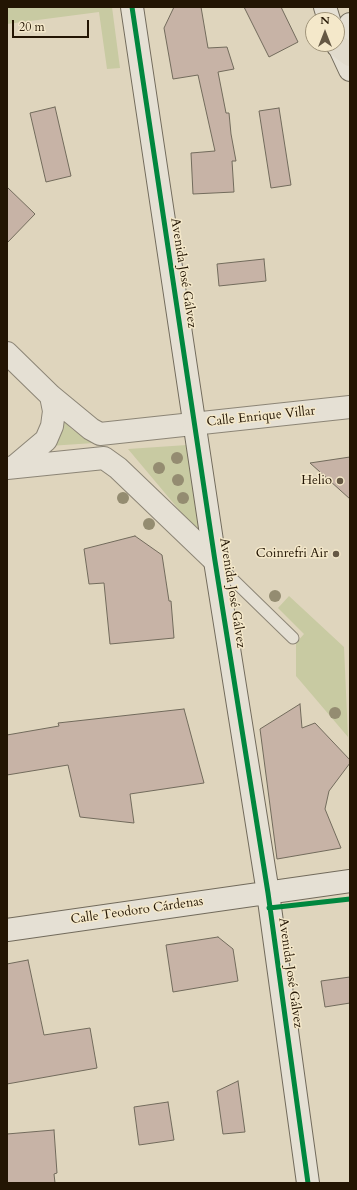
<!DOCTYPE html>
<meta charset="utf-8">
<style>
body{margin:0}
#map{position:relative;width:357px;height:1190px;overflow:hidden;background:#dfd5bd;font-family:Cardo,serif}
canvas{display:block}
.frame{position:absolute;inset:0;border:8px solid #231503;pointer-events:none}
.north{position:absolute;left:305px;top:12px;width:40px;height:40px;box-sizing:border-box;background:#f4e8ca;border:1px solid #a0947a;border-radius:50%;rotate:0deg;font-size:11px;font-weight:700;line-height:16px;text-align:center;color:#231503}
.north::after{content:'';display:block;margin:auto;width:14px;height:18px;background:#655844;clip-path:polygon(50% 0,100% 100%,50% 72%,0 100%)}
.scale{position:absolute;left:12px;top:20px;width:77px;height:18px;box-sizing:border-box;border:2px solid #231503;border-top:0;padding-left:5px;font-size:12px;line-height:14px;white-space:nowrap;color:#231503;-webkit-text-stroke:3px #f4e8ca;paint-order:stroke}
</style>
<div id="map">
<canvas width="357" height="1190"></canvas>
<div class="frame"></div>
<div class="north">N</div>
<div class="scale">20 m</div>
</div>
<script>
const context = document.querySelector('canvas').getContext('2d');
context.lineJoin = 'round';
function paint(path, color) {
  context.fillStyle = color;
  context.fill(path, 'evenodd');
}
function poly(rows) {
  const path = new Path2D();
  for (const r of rows) {
    path.moveTo(r[0], r[1]);
    for (let i = 2; i < r.length; i += 2) path.lineTo(r[i], r[i + 1]);
  }
  return path;
}
function strokePath(path, color, width, dash) {
  context.strokeStyle = color;
  context.lineWidth = width;
  context.lineCap = dash ? 'butt' : 'round';
  context.setLineDash(dash || []);
  context.stroke(path);
}
function label(font, color, halo, rows, align = 'center') {
  context.font = font + ' Cardo,serif';
  context.lineWidth = 3;
  context.setLineDash([]);
  context.textBaseline = 'middle';
  context.strokeStyle = halo;
  context.fillStyle = color;
  for (const [text, x, y, turn = 0] of rows) {
    context.save();
    context.translate(x, y);
    context.rotate((+turn || 0) * Math.PI / 180);
    context.textAlign = isNaN(turn) ? turn : align;
    if (halo) context.strokeText(text, 0, 0);
    context.fillText(text, 0, 0);
    context.restore();
  }
}
const green = poly([
 [7,7,112,7,120,68,107,69,99,12,7,24],
 [60,417,73,430,94,443,49,446],
 [187,445,201,536,128,449],
 [289,596,344,647,348,737,296,676,296,643,304,634,278,608]
]);
const building = poly([
 [174,7,201,7,208,48,227,47,234,69,218,72,226,113,229,113,231,134,236,161,232,161,234,192,193,194,191,153,215,151,198,75,173,79,164,28,174,7],
 [244,7,281,7,298,42,269,57,244,7],
 [55,107,71,176,46,182,30,113,55,107],
 [279,108,291,185,271,188,259,111,279,108],
 [7,187,35,214,7,243,7,187],
 [264,259,266,281,219,286,217,264,264,259],
 [350,457,350,499,310,463,350,457],
 [135,536,162,555,169,601,171,601,174,638,110,644,104,583,89,584,84,549,135,536],
 [300,704,302,728,315,723,350,760,350,763,329,791,325,809,341,848,277,859,260,729,300,704],
 [184,709,204,783,130,794,134,823,80,817,68,765,7,775,7,735,59,726,58,723,184,709],
 [218,937,233,949,238,981,173,992,166,945,218,937],
 [28,960,44,1035,90,1028,97,1068,7,1084,7,964,28,960],
 [350,977,350,1003,325,1007,321,981,350,977],
 [238,1081,245,1132,223,1134,217,1091,238,1081],
 [168,1102,174,1140,139,1145,134,1107,168,1102],
 [54,1130,57,1173,54,1174,55,1183,7,1183,7,1134,54,1130]
]);
const lane = poly([
 [218,565,293,638]
]);
const street = poly([
 [7,353,51,396,91,429,100,434,350,407],
 [14,467,46,440,52,426,54,411,51,396],
 [7,468,104,458,118,468,215,561]
]);
const secondary = poly([
 [132,7,215,561,268,893,308,1183],
 [325,7,329,20],
 [337,42,350,70],
 [338,46,350,24],
 [7,930,350,881]
]);
const highway = poly([
 [338,46,350,55]
]);
const cycleway = poly([
 [132,7,215,561,268,893,308,1183],
 [269,908,350,899]
]);
const trees = [
 [177,458],
 [159,468],
 [178,480],
 [123,498],
 [183,498],
 [149,524],
 [275,596],
 [335,713]
];
const markers = [
 [340,481,4,"#655844"],
 [336,554,4,"#655844"]
];
const streetNames = [
 ["Avenida José Gálvez",183,273,81],
 ["Calle Enrique Villar",261,417,-6],
 ["Avenida José Gálvez",232,593,81],
 ["Calle Teodoro Cárdenas",137,911,-8],
 ["Avenida José Gálvez",290,973,82]
];
const poiNames = [
 ["Helio",332,481],
 ["Coinrefri Air",328,554]
];
paint(green, '#c8caa2');
paint(building, '#c7b3a6');
strokePath(building, '#726b5c', 1);
strokePath(lane, '#8c8576', 13);
strokePath(street, '#8c8576', 24);
strokePath(secondary, '#726b5c', 24);
strokePath(highway, '#726b5c', 24);
strokePath(lane, '#e5e0d4', 11);
strokePath(street, '#e5e0d4', 22);
strokePath(secondary, '#e5e0d4', 22);
strokePath(highway, '#e1dbcd', 22);
strokePath(cycleway, '#00873e', 5);
context.fillStyle = '#948c71';
for (const [x, y] of trees) {
  context.beginPath();
  context.arc(x, y, 6, 0, 2 * Math.PI);
  context.fill();
}
for (const [x, y, r, color] of markers) {
  const dot = new Path2D();
  dot.arc(x, y, r, 0, 2 * Math.PI);
  context.fillStyle = color;
  context.fill(dot);
  strokePath(dot, '#f4e8ca', 1.5);
}
label('13px', '#231503', '#f4e8ca', streetNames);
label('13px', '#231503', '#f4e8ca', poiNames, 'right');
</script>
